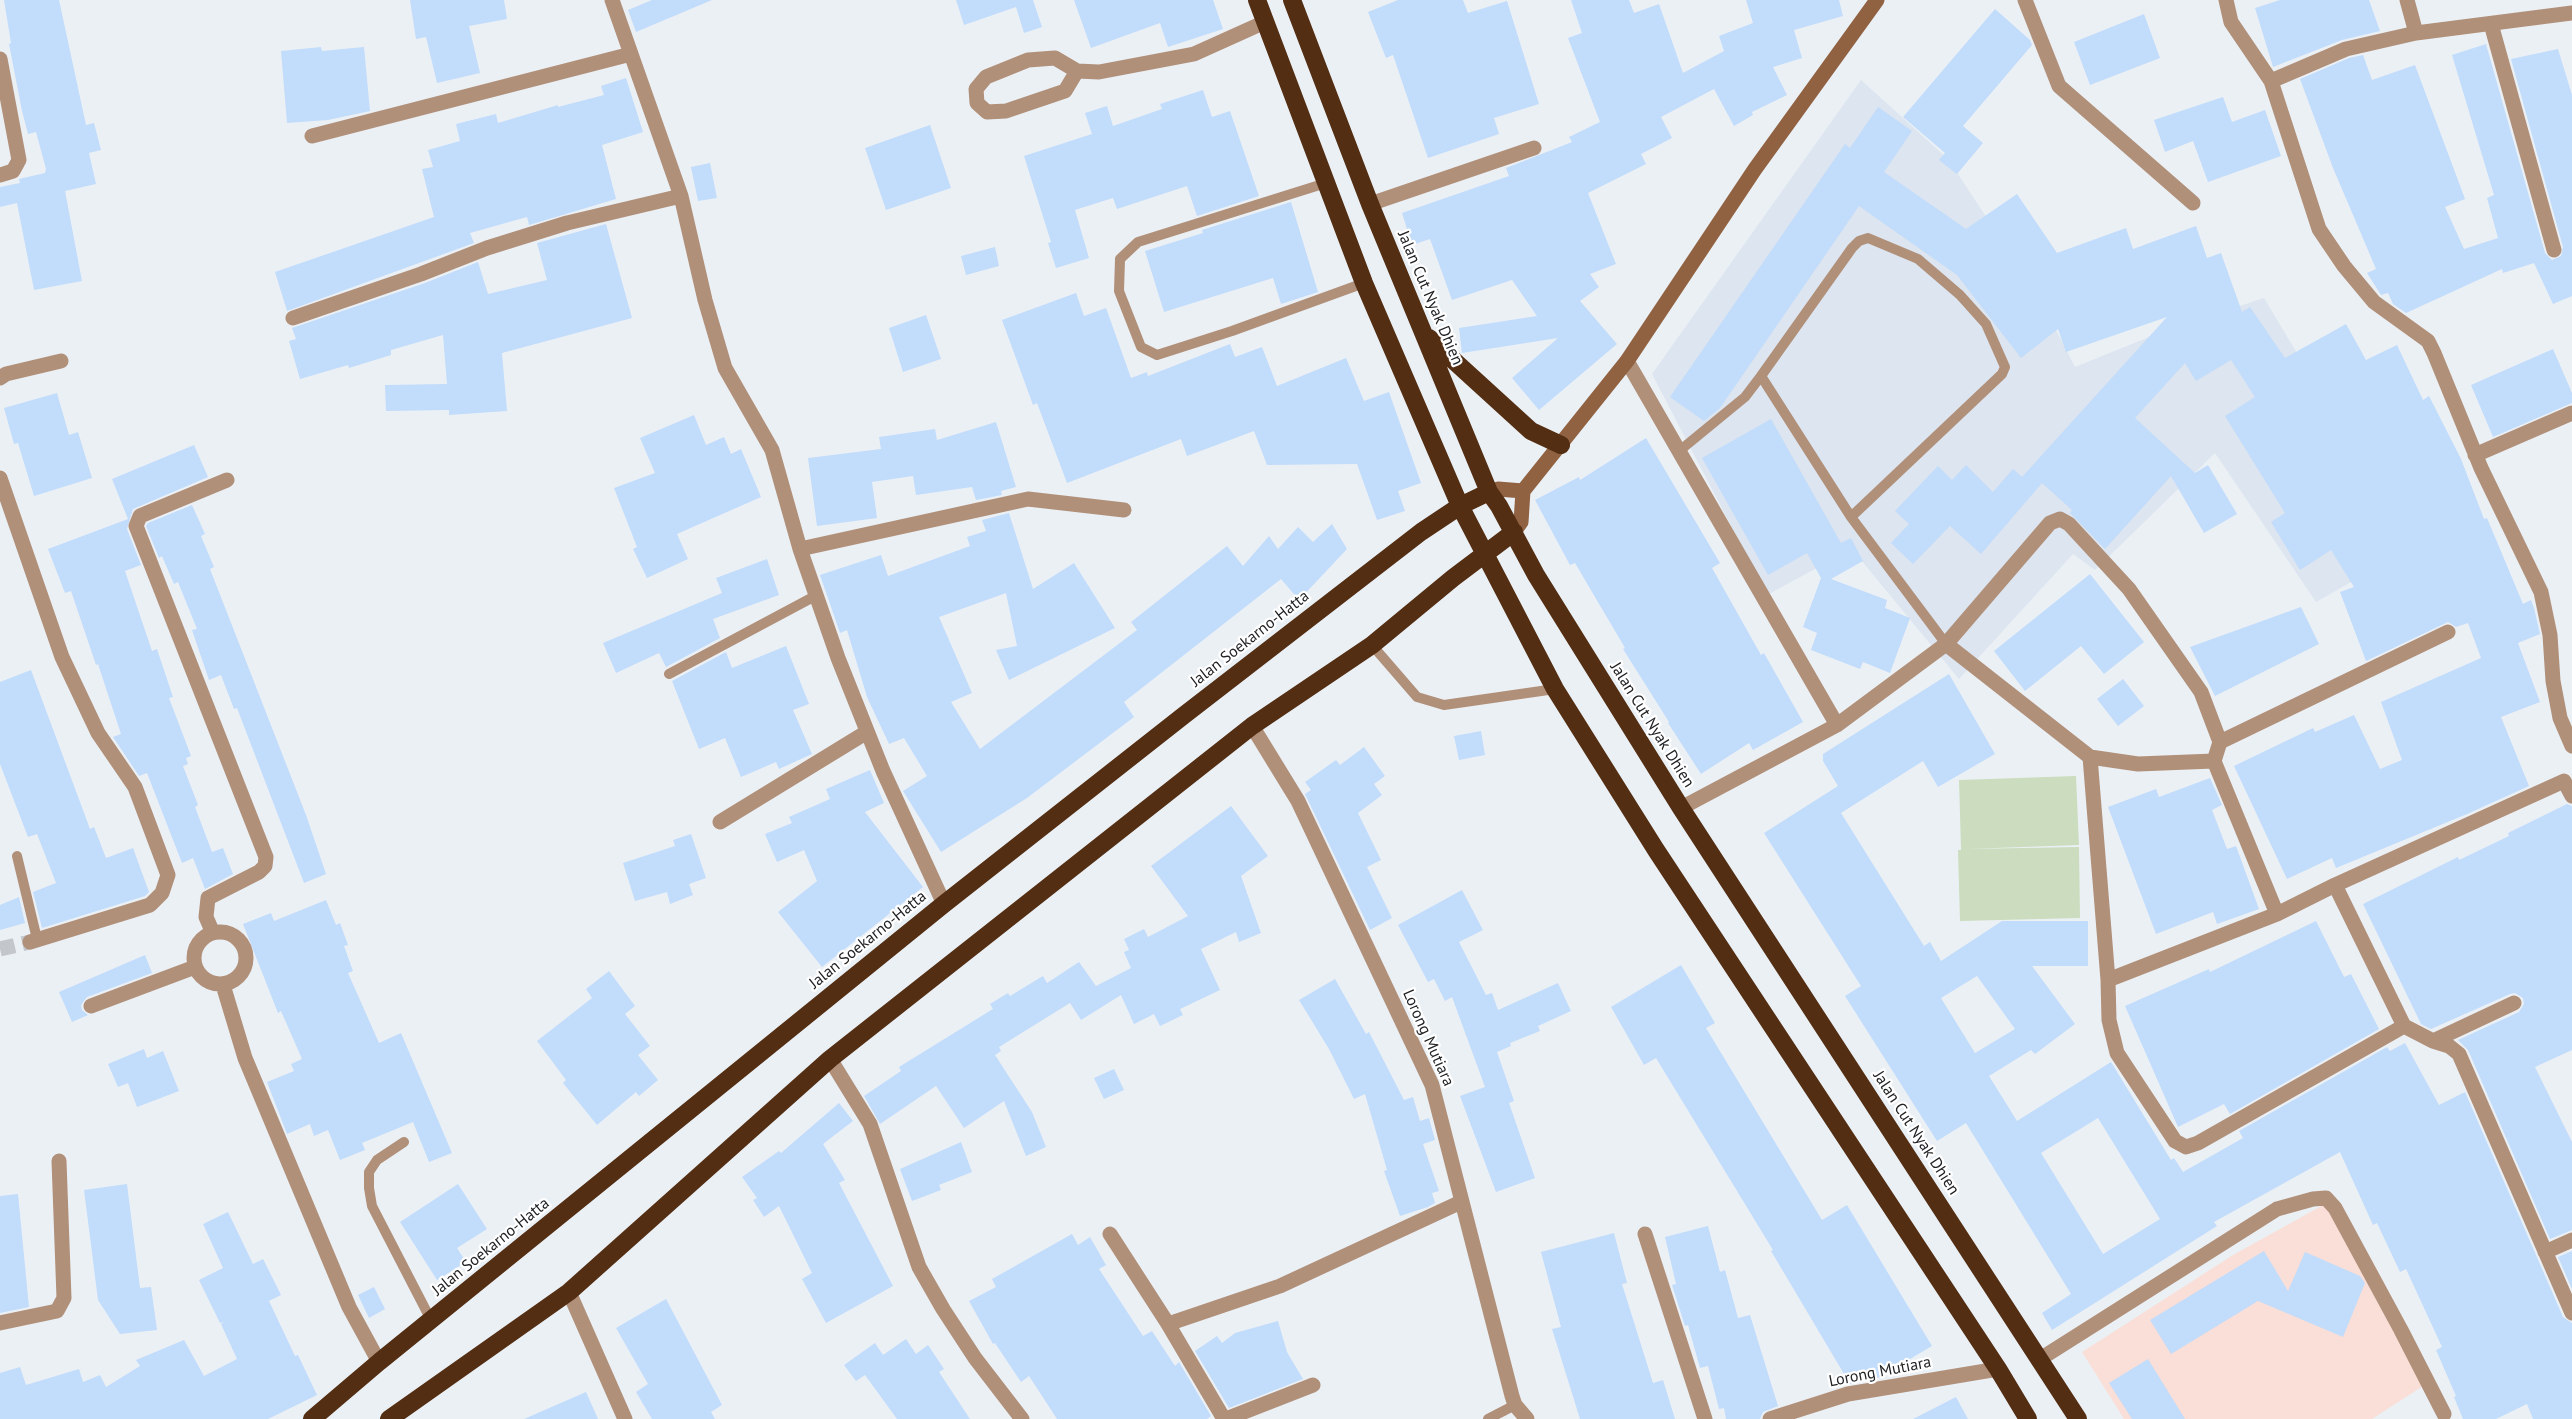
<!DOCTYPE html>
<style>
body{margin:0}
canvas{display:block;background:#ebf0f5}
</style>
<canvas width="2572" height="1419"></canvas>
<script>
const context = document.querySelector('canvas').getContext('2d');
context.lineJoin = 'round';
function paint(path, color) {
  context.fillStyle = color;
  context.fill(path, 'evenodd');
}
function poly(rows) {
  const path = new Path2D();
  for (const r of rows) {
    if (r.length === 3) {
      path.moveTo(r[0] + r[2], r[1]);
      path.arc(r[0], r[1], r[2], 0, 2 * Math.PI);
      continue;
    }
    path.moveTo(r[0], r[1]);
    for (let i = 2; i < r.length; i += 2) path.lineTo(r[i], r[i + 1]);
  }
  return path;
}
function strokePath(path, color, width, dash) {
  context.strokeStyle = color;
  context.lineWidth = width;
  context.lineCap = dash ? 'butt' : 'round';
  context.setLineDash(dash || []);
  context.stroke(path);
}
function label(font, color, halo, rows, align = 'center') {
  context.font = font + ' "PT Sans",sans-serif';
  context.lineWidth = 4.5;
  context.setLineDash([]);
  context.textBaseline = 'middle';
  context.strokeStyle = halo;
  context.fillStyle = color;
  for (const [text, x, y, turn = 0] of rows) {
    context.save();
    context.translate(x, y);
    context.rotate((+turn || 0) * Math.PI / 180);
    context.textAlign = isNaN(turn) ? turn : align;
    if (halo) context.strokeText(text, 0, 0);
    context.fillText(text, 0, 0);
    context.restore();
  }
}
const built = poly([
 [1861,80,1948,159,2039,297,2075,367,2159,333,2264,298,2362,462,2404,552,2316,602,2215,453,2095,570,2073,554,1959,679,1852,549,1767,595,1652,374]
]);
const education = poly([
 [2325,1204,2431,1381,2372,1419,2124,1419,2082,1352,2233,1255]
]);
const green = poly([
 [2076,776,2079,845,1967,849,2079,847,2080,918,1960,921,1958,850,1961,850,1959,780]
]);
const building = poly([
 [4,0,59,0,86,125,94,123,101,150,89,153,96,184,65,191,82,281,34,290,17,203,0,207,0,187,20,183,19,179,45,173,46,169,36,132,28,134,22,111,9,44,11,43],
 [410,0,504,0,507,19,469,26,480,73,437,83,426,37,416,39],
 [652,0,712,0,636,32,628,10],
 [956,0,1033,0,1042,27,1024,33,1016,7,964,25],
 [1074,0,1213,0,1223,29,1168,47,1160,23,1091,48],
 [1398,0,1463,0,1468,13,1507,1,1539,104,1494,118,1499,134,1428,158,1393,55,1386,58,1368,12],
 [1571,0,1629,0,1634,13,1659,4,1683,73,1724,51,1719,36,1753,23,1746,0,1839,0,1843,16,1794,30,1802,58,1773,67,1787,95,1752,112,1753,115,1734,126,1714,89,1661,117,1672,138,1641,154,1646,164,1588,193,1616,264,1590,274,1599,287,1580,301,1617,344,1539,410,1512,378,1558,338,1462,353,1459,328,1537,316,1512,280,1452,300,1430,239,1412,245,1402,213,1509,176,1506,168,1572,142,1569,137,1600,122,1568,38,1582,33],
 [2280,0,2369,0,2380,31,2342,40,2273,67,2255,8],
 [1995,9,2030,40,2032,45,1963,126,1983,143,1957,174,1939,160,1945,153,1903,117],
 [2144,14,2160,58,2090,85,2074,42],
 [2486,44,2545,253,2552,260,2561,256,2563,247,2511,59,2558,49,2572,95,2572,296,2553,304,2534,263,2503,273,2502,269,2406,313,2393,304,2388,293,2381,295,2367,273,2376,269,2333,168,2300,79,2349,58,2363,55,2372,80,2415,65,2465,199,2445,207,2464,249,2498,238,2487,198,2494,195,2452,55],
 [321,47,322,51,364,47,370,111,328,120,287,123,281,51],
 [626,78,643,132,602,145,616,199,529,225,527,217,470,233,474,243,287,311,275,272,434,217,422,169,433,167,428,150,460,141,456,124,496,114,498,123,558,105,558,107,604,95,601,86],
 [1203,90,1212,117,1230,111,1259,196,1197,216,1187,186,1117,209,1113,198,1075,210,1089,258,1056,268,1048,243,1051,242,1024,156,1092,134,1085,113,1107,106,1113,126,1162,109,1160,104],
 [2223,97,2232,122,2265,110,2281,156,2208,182,2193,141,2165,152,2154,120],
 [1878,107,1912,131,1884,172,1966,229,2017,194,2057,253,2126,228,2133,249,2196,226,2207,258,2221,253,2242,312,2250,307,2285,358,2346,324,2366,360,2397,345,2423,400,2429,396,2461,459,2484,519,2487,518,2523,604,2531,600,2534,608,2540,634,2518,643,2540,702,2501,717,2529,786,2467,814,2336,868,2332,858,2287,879,2234,766,2313,728,2315,732,2354,715,2380,769,2402,760,2381,702,2481,658,2468,623,2456,627,2448,622,2366,661,2340,592,2354,587,2331,550,2300,570,2271,522,2285,513,2225,416,2255,397,2231,360,2196,381,2185,363,2135,418,2195,473,2208,465,2237,514,2204,533,2171,476,2105,549,2070,513,2072,510,2042,483,1981,554,1950,526,1913,564,1891,543,1909,524,1895,511,1938,466,1952,480,1966,465,1993,492,2013,469,2022,477,2167,317,2066,352,2058,329,2021,358,1957,275,1859,206,1720,408,1704,421,1670,397,1845,144,1850,148],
 [930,125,951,188,886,210,865,148],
 [710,163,717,198,698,201,691,167],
 [1291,202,1318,292,1281,304,1273,278,1164,312,1145,251,1203,233,1202,230],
 [606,224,632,318,502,353,507,411,449,415,449,410,386,411,385,385,447,384,443,335,391,350,391,355,349,368,348,365,300,379,289,341,296,339,292,328,425,283,478,262,488,294,547,280,537,243],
 [995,247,999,266,966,275,961,256],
 [1076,293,1084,316,1106,308,1131,378,1147,372,1148,376,1230,344,1235,357,1262,347,1277,386,1346,358,1364,401,1389,392,1421,483,1398,491,1405,511,1377,520,1357,464,1267,465,1254,431,1187,456,1181,439,1067,483,1037,403,1033,405,1002,320],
 [926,315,941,359,903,372,889,328],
 [2553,349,2572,393,2572,403,2493,437,2471,385],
 [57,393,69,435,78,432,92,478,34,496,18,443,14,444,4,408],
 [694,415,706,445,724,437,731,454,741,449,761,497,677,534,688,559,647,578,633,549,637,547,614,488,655,473,640,438],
 [1771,419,1841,543,1851,538,1863,561,1831,579,1887,600,1885,608,1910,618,1890,673,1863,662,1860,669,1811,650,1817,633,1803,627,1821,578,1807,553,1768,575,1702,458],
 [996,422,1016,487,1001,491,1002,495,976,500,972,487,916,495,913,476,872,482,877,518,817,526,808,458,881,449,879,437,935,429,937,440],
 [1646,438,1720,563,1712,568,1761,655,1764,653,1803,722,1753,750,1749,743,1701,774,1668,723,1669,722,1623,649,1625,648,1575,563,1570,565,1535,500,1579,477,1580,480],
 [194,445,208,477,133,509,127,529,141,565,125,571,152,651,157,649,173,697,169,698,191,756,186,758,188,764,183,766,198,805,195,807,212,852,223,848,233,874,205,889,193,858,182,863,147,773,139,776,113,737,121,734,98,664,96,665,71,591,65,593,48,549,128,519,112,479],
 [192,505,205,534,201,536,214,567,210,569,306,815,326,874,304,883,237,708,234,709,221,675,209,680,192,630,197,629,178,582,174,584,162,556,159,558,146,526,148,523],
 [1009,513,1033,589,1074,563,1115,628,1009,680,996,650,1017,646,1006,593,939,617,972,693,951,702,980,749,1137,630,1131,622,1227,546,1243,566,1269,536,1278,549,1298,527,1313,542,1332,524,1347,549,1299,600,1281,579,1124,702,1134,717,1027,798,941,852,903,791,927,776,904,738,889,744,867,697,847,630,840,633,820,575,881,555,888,576,970,546,967,537,986,531,982,520],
 [767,559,779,595,713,619,720,638,666,667,659,653,616,673,603,643,722,593,716,578],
 [2090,574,2144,642,2104,674,2081,646,2025,691,1994,651],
 [2301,607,2319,644,2215,696,2190,647],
 [786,646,809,704,793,710,812,754,779,769,776,762,741,777,725,738,699,749,672,681,726,652,732,668],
 [31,670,90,829,94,827,106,858,133,848,149,892,145,896,42,928,33,892,56,883,37,834,28,837,0,764,0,682],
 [1949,674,1995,754,1938,787,1923,761,1841,813,1924,946,1930,942,1941,961,2002,921,2088,921,2088,966,2032,966,2075,1024,2035,1054,2031,1050,1989,1076,2017,1121,2111,1062,2171,1160,2174,1158,2183,1172,2243,1138,2239,1131,2387,1047,2390,1051,2405,1043,2439,1105,2465,1092,2563,1317,2572,1323,2572,1419,2533,1419,2527,1404,2496,1419,2463,1419,2454,1397,2456,1396,2436,1350,2442,1347,2406,1269,2400,1272,2377,1223,2373,1225,2340,1152,2214,1222,2217,1226,2052,1330,2042,1313,2071,1294,1966,1123,1937,1141,1845,996,1861,986,1764,833,1838,786,1823,761,1823,754],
 [1977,976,2015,1029,1975,1053,1941,998],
 [2098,1118,2160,1219,2103,1254,2041,1153],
 [2123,679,2144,706,2118,726,2097,699],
 [1481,731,1485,755,1459,760,1454,736],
 [1364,747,1385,776,1374,784,1382,795,1358,813,1381,860,1367,867,1392,918,1370,930,1305,794,1311,790,1305,782,1336,760,1340,765],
 [870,770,884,803,865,812,923,887,822,967,778,912,817,881,804,850,777,862,765,834,792,823,789,817,830,799,826,789],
 [2210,778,2222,805,2212,810,2227,849,2236,846,2259,909,2217,924,2213,912,2156,934,2108,807,2156,789,2159,797],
 [2567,804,2572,806,2572,1050,2535,1067,2572,1142,2572,1230,2550,1239,2468,1050,2458,1040,2519,1012,2524,1004,2523,998,2515,993,2510,994,2431,1029,2421,1024,2363,904,2458,857,2459,860,2509,836,2508,833],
 [1231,806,1268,856,1241,876,1261,933,1239,942,1236,932,1201,949,1220,990,1180,1009,1183,1015,1160,1026,1154,1014,1134,1024,1121,995,1081,1020,1070,1003,999,1047,1001,1051,995,1055,1032,1112,1046,1147,1026,1156,1004,1101,964,1128,936,1086,880,1124,864,1096,901,1071,899,1067,993,1009,990,1004,1008,993,1010,996,1043,976,1047,983,1079,962,1096,986,1131,968,1124,952,1129,950,1124,939,1144,929,1148,937,1188,916,1151,866],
 [691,834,706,878,689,884,693,895,670,904,667,892,635,901,623,863,675,846,673,840],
 [1462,890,1483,930,1459,942,1486,995,1492,993,1498,1010,1558,983,1571,1011,1538,1026,1540,1031,1510,1043,1511,1046,1497,1052,1514,1101,1509,1103,1535,1178,1496,1192,1460,1096,1485,1087,1452,997,1445,1001,1434,979,1428,982,1398,925],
 [19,897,25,923,0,930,0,905],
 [326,900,336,925,340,923,348,945,344,946,353,971,348,973,379,1043,401,1033,452,1153,429,1162,413,1122,362,1143,365,1150,340,1160,328,1130,314,1136,310,1124,287,1134,267,1082,294,1071,291,1064,302,1059,281,1011,278,1013,243,924,271,913,274,921],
 [2316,921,2344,977,2351,974,2379,1029,2230,1114,2224,1104,2178,1127,2125,1006,2209,969,2210,972],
 [145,955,152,973,87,997,81,1005,82,1010,88,1015,72,1022,59,992],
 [1681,965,1715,1023,1706,1028,1822,1220,1847,1205,1932,1346,1876,1379,1850,1384,1771,1251,1773,1250,1656,1058,1644,1065,1611,1007],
 [609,971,635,1006,625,1014,650,1046,638,1055,658,1080,639,1096,636,1092,597,1125,563,1083,566,1080,537,1041,592,998,586,989],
 [1335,979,1366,1034,1369,1032,1404,1100,1413,1097,1420,1121,1429,1118,1435,1140,1423,1144,1439,1191,1432,1193,1435,1203,1428,1207,1400,1216,1384,1171,1387,1170,1365,1094,1354,1099,1329,1049,1299,1000],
 [144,1049,147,1058,163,1051,179,1091,137,1107,128,1083,118,1087,108,1064],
 [1114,1069,1124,1090,1104,1099,1094,1078],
 [839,1103,853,1121,823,1144,845,1180,839,1183,893,1286,826,1323,802,1279,812,1273,779,1206,764,1217,753,1200,757,1198,742,1177,779,1151,781,1153],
 [961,1142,972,1172,939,1185,941,1190,912,1201,900,1169],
 [127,1184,140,1288,151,1287,157,1330,120,1334,98,1300,84,1190],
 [458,1184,487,1229,457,1248,466,1262,437,1280,400,1222],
 [18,1194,29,1307,0,1313,0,1196],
 [228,1212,253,1264,263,1259,281,1295,269,1301,295,1356,298,1355,317,1395,268,1419,0,1419,0,1373,20,1367,26,1385,79,1369,83,1382,100,1375,106,1387,140,1366,136,1360,184,1340,204,1376,237,1359,221,1324,224,1322,220,1323,199,1280,223,1268,203,1224],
 [1708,1226,1720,1272,1725,1270,1738,1318,1750,1315,1778,1406,1763,1412,1760,1419,1726,1419,1724,1408,1719,1409,1708,1366,1700,1368,1688,1325,1685,1326,1672,1285,1676,1284,1665,1237],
 [1614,1233,1627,1283,1622,1284,1653,1383,1663,1380,1675,1419,1580,1419,1552,1329,1561,1327,1541,1252],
 [1072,1234,1078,1245,1090,1237,1106,1265,1099,1269,1143,1336,1152,1331,1175,1366,1179,1362,1211,1416,1207,1419,1057,1419,1029,1376,1021,1382,995,1343,993,1344,969,1301,996,1287,992,1279],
 [2264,1251,2288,1291,2305,1252,2360,1276,2365,1283,2343,1337,2258,1301,2171,1354,2150,1320],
 [2572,1251,2572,1289,2558,1257],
 [374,1287,385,1309,369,1318,358,1295],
 [666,1299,722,1405,711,1412,715,1419,652,1419,636,1392,648,1384,616,1328],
 [1278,1321,1287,1352,1303,1379,1229,1408,1195,1351,1217,1336,1222,1343,1235,1333],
 [906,1339,916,1354,928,1345,944,1369,939,1372,970,1419,897,1419,865,1375,856,1381,844,1365,875,1343,883,1355],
 [2148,1359,2185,1419,2132,1419,2109,1383],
 [586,1392,598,1419,524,1419],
 [1956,1397,1968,1419,1913,1419]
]);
const streetTunnel = poly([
 [0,949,30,942]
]);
const lane = poly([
 [1326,183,1138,242,1120,259,1119,291,1141,347,1157,355,1232,331,1364,283],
 [1678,452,1745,397,1761,376],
 [1851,517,2002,374,2005,367,1986,324,1960,295,1918,259,1868,238,1859,241,1852,248,1761,376,1851,517,1946,644],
 [1372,645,1417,697,1444,705,1555,689],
 [669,674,817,595],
 [17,856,37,939],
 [404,1142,377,1160,369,1172,369,1188,372,1206,431,1320],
 [1488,1419,1515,1405]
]);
const street = poly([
 [612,0,681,196,705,300,725,368,772,450,800,549,838,658,883,771,944,904],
 [2025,0,2059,86,2193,203],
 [2226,0,2231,22,2271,81,2319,229,2344,266,2374,302,2428,341,2434,353,2481,468,2541,592,2550,635,2553,681,2560,718,2572,746],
 [2407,0,2416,33],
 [2491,24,2554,250],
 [0,59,19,160,13,171,0,175],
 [1077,71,1065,91,1006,111,987,112,977,103,976,89,986,77,1028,60,1055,58,1077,71,1099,72,1194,54,1265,22],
 [2271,81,2346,49,2416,33,2572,13],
 [312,136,631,54],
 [1370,204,1534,148],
 [293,318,421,274,487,248,567,223,681,196],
 [1627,361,1837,725],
 [0,378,6,374,61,361],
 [2475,455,2572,413],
 [0,478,62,657,98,733,135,787,168,875,162,893,150,905,30,942],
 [800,549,1028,499,1124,510],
 [1946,644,2090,757,2138,764,2214,761,2220,742,2448,632],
 [1252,726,1298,801,1432,1085,1512,1396,1515,1405,1527,1419],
 [2090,757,2108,980,2109,1020,2117,1053,2175,1141,2186,1147,2198,1143,2404,1026],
 [2214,761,2277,914],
 [1681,808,1837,725,1946,644,2050,523,2060,519,2069,524,2129,589,2201,692,2220,742],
 [720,822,867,732],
 [2335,885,2404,1026,2433,1041,2449,1046,2459,1054,2572,1313],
 [220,958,26],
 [213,933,206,917,208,898,259,872,265,866,266,857,136,526,140,516,227,480],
 [2108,980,2277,914,2335,885,2564,781,2572,796],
 [223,985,245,1058,349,1307,379,1362],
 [91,1006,195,967],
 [2433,1041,2514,1003],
 [830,1059,870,1124,919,1267,943,1309,975,1358,1022,1419],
 [1110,1234,1168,1324,1224,1419],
 [1645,1234,1705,1419],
 [2545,1252,2572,1240],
 [569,1292,625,1419],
 [0,1323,57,1311,64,1298,59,1161],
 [1168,1324,1280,1286,1461,1202],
 [2040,1359,2277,1209,2313,1199,2326,1198,2335,1208,2401,1330,2444,1414],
 [1226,1419,1313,1385],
 [1770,1419,1848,1394,1998,1369]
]);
const secondary = poly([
 [1489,492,1498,489,1523,491],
 [1514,532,1521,522,1523,491,1627,361,1755,169,1877,0]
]);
const highway = poly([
 [1257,0,1364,283,1460,506,1555,689,1656,850,1998,1369,2028,1419],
 [1292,0,1370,204,1489,492,1499,506,1536,575,1681,808,2078,1419],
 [1429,338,1531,431,1561,445],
 [312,1419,379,1362,944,904,1183,716,1421,532,1460,506,1489,492],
 [389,1419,569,1292,830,1059,1252,726,1372,645,1453,578,1514,532]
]);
const streetNames = [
 ["Jalan Cut Nyak Dhien",1430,298,67],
 ["Jalan Soekarno-Hatta",1250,639,-38],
 ["Jalan Cut Nyak Dhien",1652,725,58],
 ["Jalan Soekarno-Hatta",868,940,-39],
 ["Lorong Mutiara",1428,1038,66],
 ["Jalan Cut Nyak Dhien",1916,1133,57],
 ["Jalan Soekarno-Hatta",491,1247,-39],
 ["Lorong Mutiara",1880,1372,-11]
];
paint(built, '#dce5f0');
paint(education, '#f9dfd8');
paint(green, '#cbddbe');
paint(building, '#c2dcfb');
strokePath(streetTunnel, '#c3c7cb', 15, [15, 8]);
strokePath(lane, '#b1907a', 10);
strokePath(street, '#b1907a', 15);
strokePath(secondary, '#906242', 15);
strokePath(highway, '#532e13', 18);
label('16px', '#212224', '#fff', streetNames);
</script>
